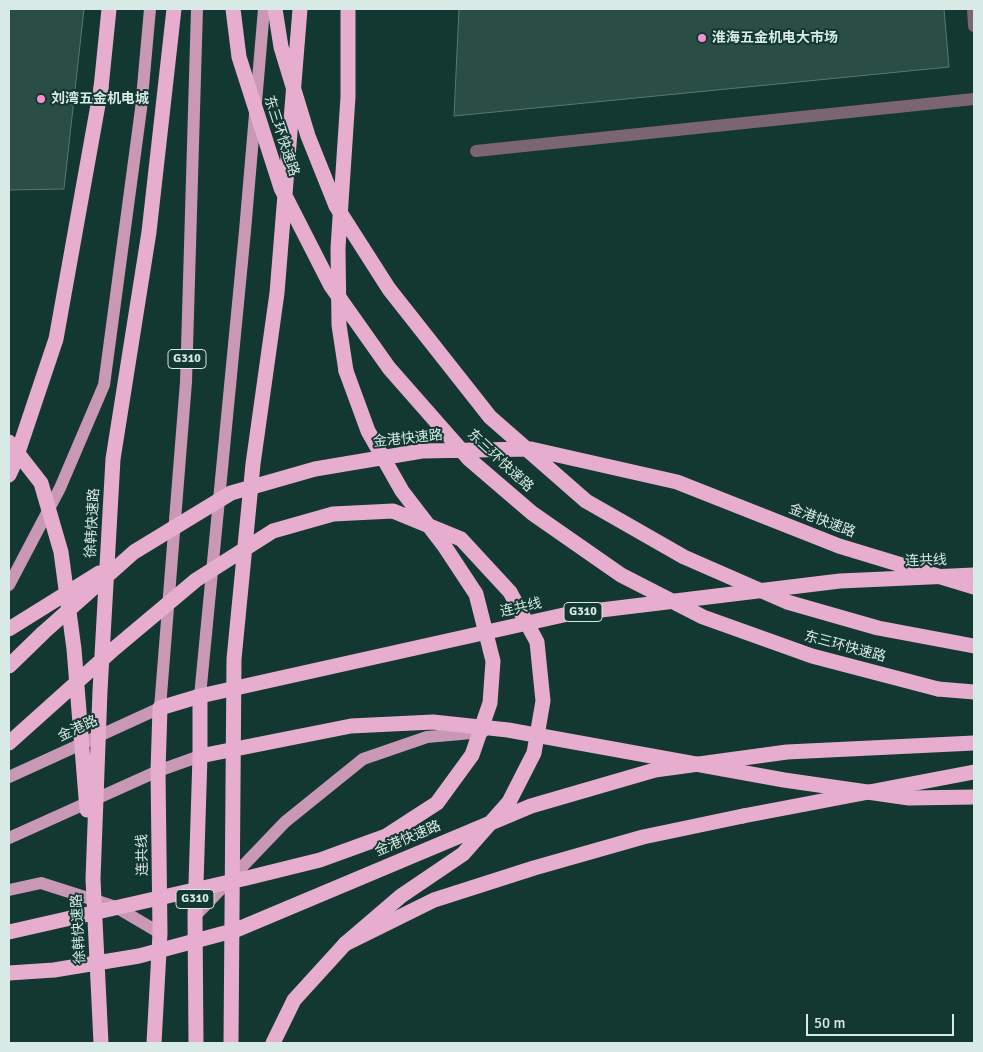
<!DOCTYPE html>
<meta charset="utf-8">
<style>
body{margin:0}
#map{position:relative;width:983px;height:1052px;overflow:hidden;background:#133731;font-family:Signika,sans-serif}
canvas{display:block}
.frame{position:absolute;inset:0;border:10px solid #d7eae5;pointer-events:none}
.scale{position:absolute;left:806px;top:1014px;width:148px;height:22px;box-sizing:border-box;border:2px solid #d7eae5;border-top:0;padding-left:6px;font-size:15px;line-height:18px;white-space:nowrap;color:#d7eae5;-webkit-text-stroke:4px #133731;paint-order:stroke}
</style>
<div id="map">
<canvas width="983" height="1052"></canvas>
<div class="frame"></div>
<div class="scale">50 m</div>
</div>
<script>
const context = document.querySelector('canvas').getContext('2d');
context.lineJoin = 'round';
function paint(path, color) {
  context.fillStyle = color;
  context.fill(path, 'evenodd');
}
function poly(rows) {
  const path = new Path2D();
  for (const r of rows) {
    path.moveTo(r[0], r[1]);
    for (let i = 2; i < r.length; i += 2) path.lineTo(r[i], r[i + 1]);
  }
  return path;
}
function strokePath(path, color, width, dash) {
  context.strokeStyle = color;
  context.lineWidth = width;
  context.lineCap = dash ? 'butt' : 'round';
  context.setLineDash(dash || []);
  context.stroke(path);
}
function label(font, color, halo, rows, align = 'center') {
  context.font = font + ' Signika,"Noto Sans SC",sans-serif';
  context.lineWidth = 4;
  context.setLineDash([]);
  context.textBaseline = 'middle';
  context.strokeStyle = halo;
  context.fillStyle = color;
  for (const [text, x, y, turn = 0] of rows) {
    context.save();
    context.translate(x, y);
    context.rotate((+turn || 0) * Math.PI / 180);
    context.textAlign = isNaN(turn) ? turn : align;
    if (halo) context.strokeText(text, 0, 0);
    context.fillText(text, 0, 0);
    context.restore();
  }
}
const building = poly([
 [9,9,84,9,64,189,9,190,9,9],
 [459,9,944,9,949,67,454,116,459,9]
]);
const minor = poly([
 [973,9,974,26],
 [476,151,974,99]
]);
const major = poly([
 [9,585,60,488,104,385,141,109,150,9],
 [200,696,245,231,264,9],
 [9,777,160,708,186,382,197,9],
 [9,838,158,771,200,756],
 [9,890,41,883,116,907,160,933],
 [195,916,285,822,363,759,427,737,483,732]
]);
const highway = poly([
 [101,88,109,9],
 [346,371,339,325,338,248,348,97,348,9],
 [938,689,974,692],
 [200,756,351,726,433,722,508,730,784,780,909,798,974,797],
 [154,1043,160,933,158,771,160,708,200,696,568,614,840,581,974,575],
 [196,1043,195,916,200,756,200,696],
 [273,1043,294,1000,345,944,434,900,534,868,643,837,743,816]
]);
const highwayBridge = poly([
 [233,9,239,57,281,188,331,286,389,368,469,459,532,513,621,575,703,617,812,656,938,689],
 [275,9,281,47,308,136,336,206,389,289,490,417,586,501,684,557,787,602,878,628,974,646],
 [9,442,41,483,61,552,74,649,87,810],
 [9,475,14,464,56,339,101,88],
 [9,629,99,573],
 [9,666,44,632,134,552,231,493,315,469,422,451,531,449,677,482,839,546,974,587],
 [9,743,115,648,196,580,273,531,333,514,393,511,461,539,510,592,537,642,543,701,534,753,509,802,463,854,401,896,345,944],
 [743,816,974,772],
 [9,932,247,878,320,860,386,836,437,803,472,755,490,703,493,661,476,594,445,547,402,491,368,431,346,371],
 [9,973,54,970,139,956,236,930,531,806,655,770,787,752,974,743],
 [101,1043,93,879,100,691,113,459,149,232,174,9],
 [231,1043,234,659,253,464,277,293,300,9]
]);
const markers = [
 [702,38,5,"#f690d0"],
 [41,99,5,"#f690d0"]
];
const shields = [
 [187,359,38],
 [583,612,38],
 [195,899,38]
];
const shieldNames = [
 ["G310",187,359],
 ["G310",583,612],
 ["G310",195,899]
];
const poiNames = [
 ["淮海五金机电大市场",712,38],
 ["刘湾五金机电城",51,99]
];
const streetNames = [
 ["东三环快速路",281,136,72],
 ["金港快速路",408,439,-6],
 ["东三环快速路",500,461,43],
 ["金港快速路",822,521,21],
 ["徐韩快速路",93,523,-87],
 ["连共线",926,561,-2],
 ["连共线",521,608,-13],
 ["东三环快速路",845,647,15],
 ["金港路",78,729,-25],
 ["金港快速路",408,839,-23],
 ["连共线",143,855,-91],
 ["徐韩快速路",79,929,-93]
];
paint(building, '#2a4d46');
strokePath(building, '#557a72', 1);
strokePath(minor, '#7c6572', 12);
strokePath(major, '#c898b5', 12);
strokePath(highway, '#e6adcf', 15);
strokePath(highwayBridge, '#e6adcf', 15);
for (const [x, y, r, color] of markers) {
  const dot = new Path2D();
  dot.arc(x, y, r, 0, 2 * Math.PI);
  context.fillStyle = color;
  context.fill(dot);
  strokePath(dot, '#133731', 2);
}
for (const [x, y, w] of shields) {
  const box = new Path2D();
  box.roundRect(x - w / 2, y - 9.5, w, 19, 4);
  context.fillStyle = '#133731';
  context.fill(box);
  strokePath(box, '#d7eae5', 1);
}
label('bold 12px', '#d7eae5', null, shieldNames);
label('bold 14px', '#d7eae5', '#133731', poiNames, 'left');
label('14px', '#d7eae5', '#133731', streetNames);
</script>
